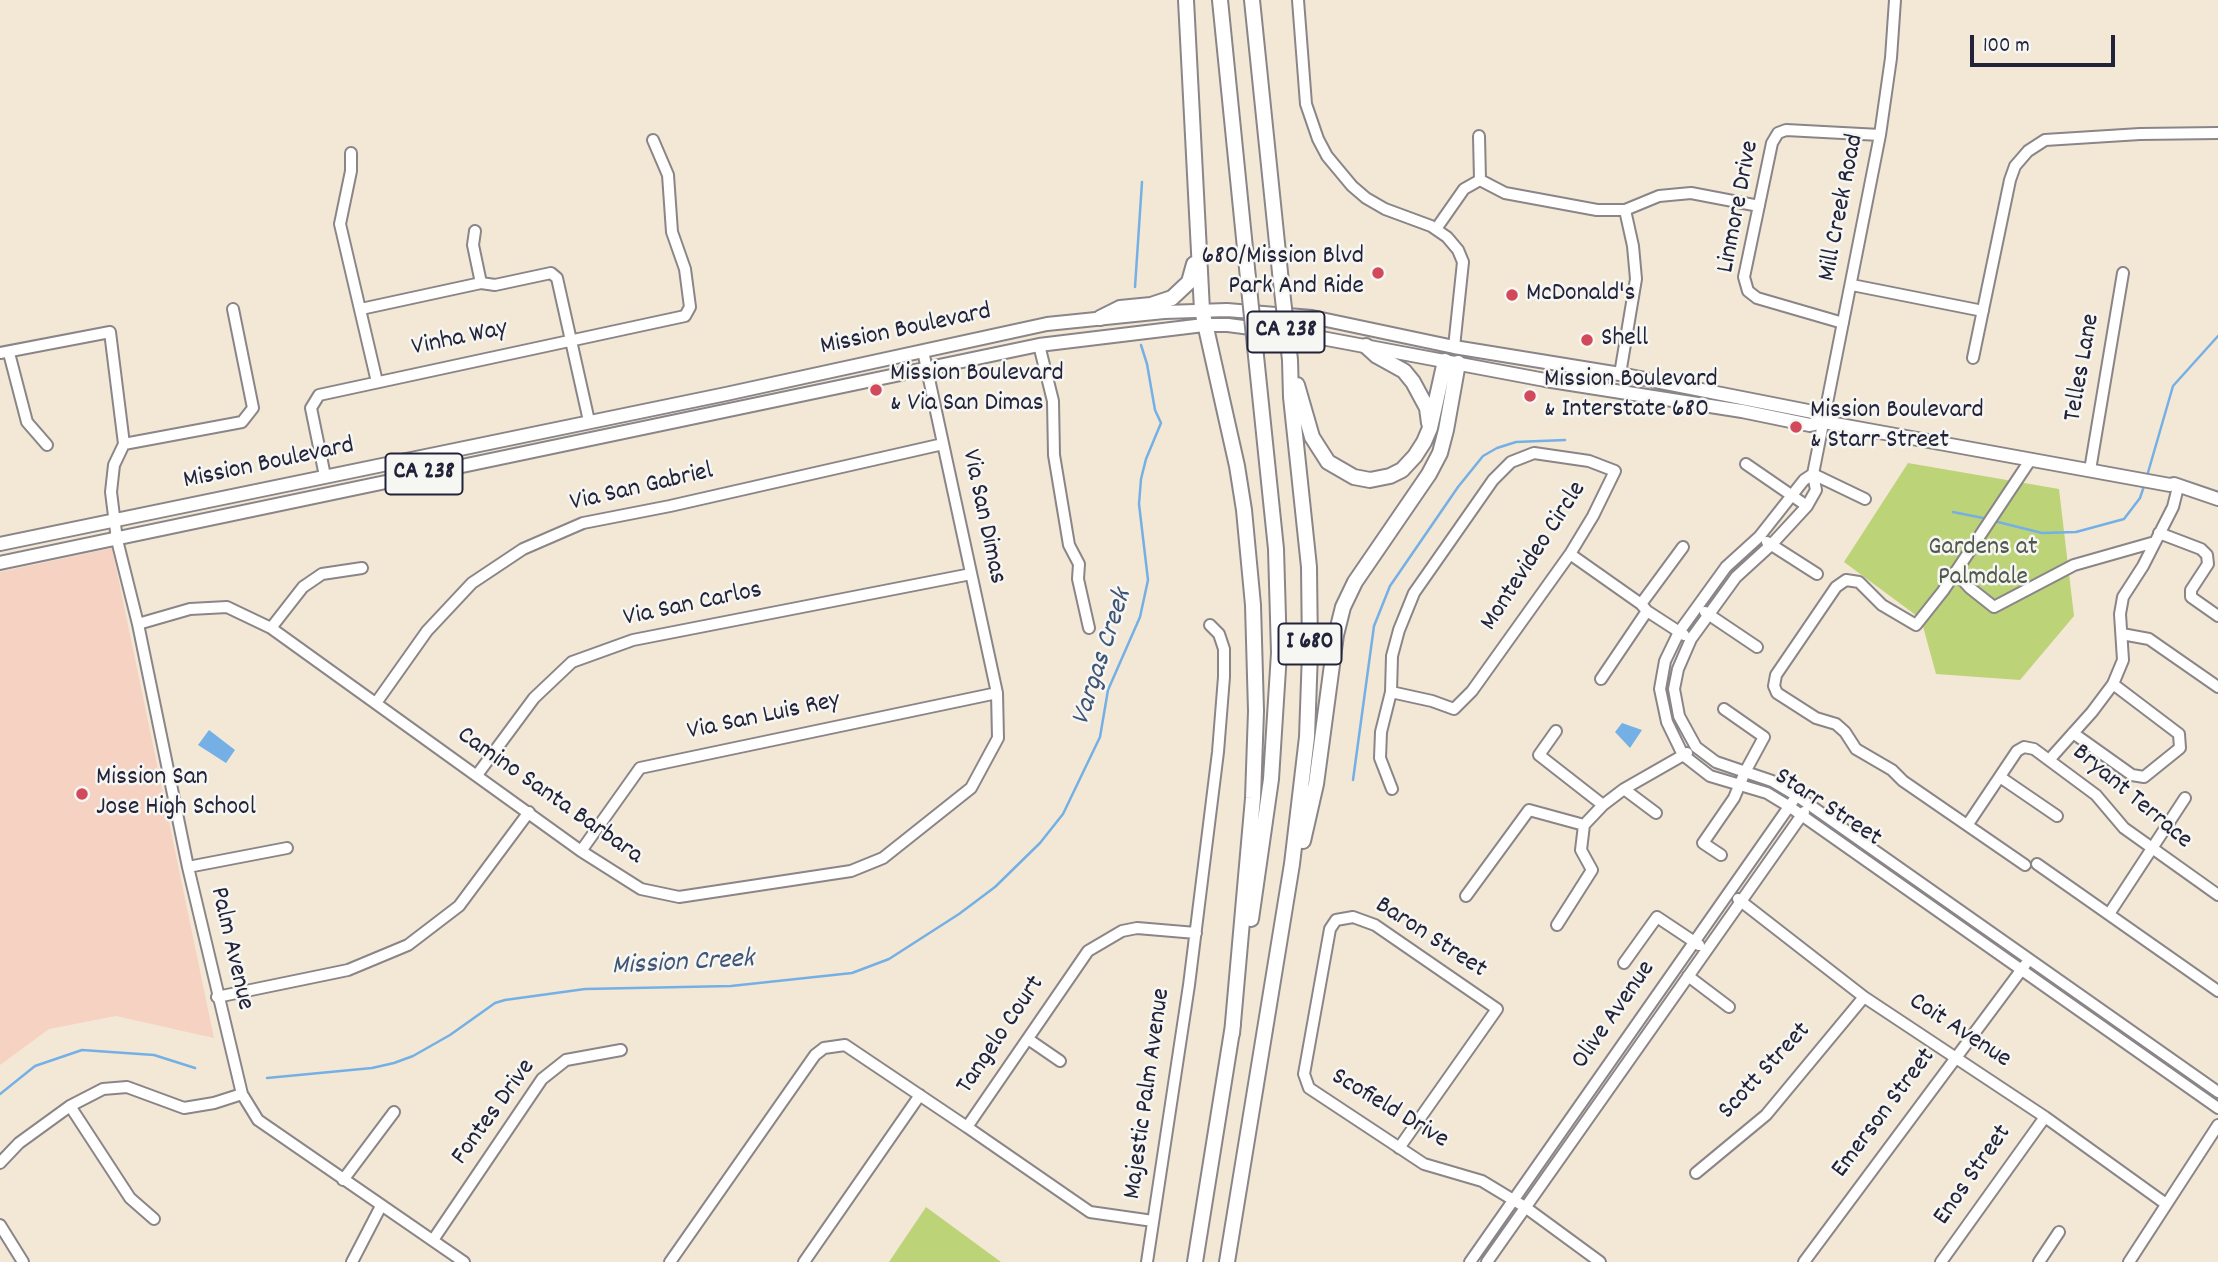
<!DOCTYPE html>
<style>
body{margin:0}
#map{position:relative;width:2218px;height:1262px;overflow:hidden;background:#f3e8d5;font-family:Dekko,sans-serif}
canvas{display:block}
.scale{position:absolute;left:1970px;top:35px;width:145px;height:32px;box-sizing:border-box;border:4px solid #22223b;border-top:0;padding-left:9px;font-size:21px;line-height:24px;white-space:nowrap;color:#22223b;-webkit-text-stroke:5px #f6f6f2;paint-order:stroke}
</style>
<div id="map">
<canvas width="2218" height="1262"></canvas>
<div class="scale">100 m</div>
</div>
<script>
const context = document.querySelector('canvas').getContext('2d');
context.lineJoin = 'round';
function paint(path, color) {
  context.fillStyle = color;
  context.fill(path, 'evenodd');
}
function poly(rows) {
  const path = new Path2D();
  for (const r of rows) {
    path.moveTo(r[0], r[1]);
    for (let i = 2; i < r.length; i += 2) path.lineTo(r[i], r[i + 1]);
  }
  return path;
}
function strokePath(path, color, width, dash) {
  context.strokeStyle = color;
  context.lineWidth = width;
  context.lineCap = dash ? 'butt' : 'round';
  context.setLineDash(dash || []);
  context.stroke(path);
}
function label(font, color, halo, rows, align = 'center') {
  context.font = font + ' Dekko,sans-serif';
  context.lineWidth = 5;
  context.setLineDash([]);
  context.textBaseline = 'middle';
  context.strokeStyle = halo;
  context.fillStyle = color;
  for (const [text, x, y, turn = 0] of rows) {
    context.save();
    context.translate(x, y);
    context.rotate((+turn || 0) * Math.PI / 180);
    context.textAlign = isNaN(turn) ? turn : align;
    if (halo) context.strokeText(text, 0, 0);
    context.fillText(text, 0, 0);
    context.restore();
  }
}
const built = poly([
 [112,548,214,1038,116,1016,49,1029,0,1065,0,572]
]);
const green = poly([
 [1908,463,2059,489,2074,616,2020,680,1936,674,1921,619,1844,562],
 [926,1207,1001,1262,889,1262]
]);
const water = poly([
 [1622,723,1642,730,1630,748,1615,732],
 [209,730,235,750,226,763,198,745]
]);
const stream = poly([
 [1135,287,1142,182],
 [2147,476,2173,386,2218,336],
 [1953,512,1988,519],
 [1994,521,2042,533,2076,532,2124,519,2140,498,2144,486],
 [1353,780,1374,626,1390,586,1458,487,1483,456,1497,448,1516,442,1565,440],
 [267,1078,372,1068,394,1063,413,1056,450,1035,495,1003,505,1000,585,989,731,986,852,973,889,959,959,914,995,887,1040,843,1063,814,1100,737,1108,690,1140,617,1148,580,1139,504,1141,479,1146,459,1161,423,1155,410,1147,364,1141,345],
 [0,1094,35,1066,82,1050,154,1055,195,1068]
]);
const minor = poly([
 [1298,0,1306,104,1318,139,1327,156,1352,186,1366,198,1385,209,1431,226,1447,237,1458,250,1463,262,1454,347],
 [1895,0,1891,58,1880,135,1813,474,1816,490,1807,506,1771,545,1736,577,1691,639,1678,669,1674,689,1679,716,1696,747,1716,762,1772,781,1797,796,2218,1092],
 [1479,136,1480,180],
 [351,153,351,171,340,224,377,382],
 [1436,229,1464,189,1480,180,1505,193,1597,210,1625,210,1659,196,1691,193,1759,206],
 [475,231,473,245,481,283],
 [1852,285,1983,311],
 [361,309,481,283,495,285,551,273,557,278,589,421],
 [1843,323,1757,298,1748,291,1744,277,1772,143,1778,133,1786,130,1880,135],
 [1039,345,1053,401,1054,455,1069,545,1079,564,1078,579,1089,628],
 [0,353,110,332,124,444,114,465,111,492,117,540,138,624,188,867,242,1094,258,1120,464,1262],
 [9,353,27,422,47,445],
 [1973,358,2010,180,2015,166,2028,151,2045,140,2140,134,2218,133],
 [1620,374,1636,279,1633,246,1625,210],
 [124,444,242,422,253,408,233,309],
 [1746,464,1807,506],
 [2090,470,2123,273],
 [1813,474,1804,480,1759,537,1726,567,1679,632,1665,661,1660,689,1667,722,1683,755,1710,776,1767,793,1790,807,2218,1108],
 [1813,474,1865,499],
 [325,476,311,408,319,395,685,316,690,307,685,269,672,232,668,175,653,140],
 [2159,533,2201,549,2207,555,2208,564,2191,590,2191,597,2218,616],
 [1767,542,1817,574],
 [1570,554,1641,604,1647,611,1684,635],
 [1955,572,1970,588,1994,607,2074,565,2155,542],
 [1641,604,1683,547],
 [1705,612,1757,647],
 [138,624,190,609,227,607,271,628,581,851,641,889,679,897,851,871,883,858,971,788,998,738,997,693,923,351],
 [271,628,303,587,322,574,362,568],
 [2122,634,2149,639,2218,687],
 [1601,679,1647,611],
 [1391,692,1432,701,1454,709,1472,691,1570,554,1593,516,1615,471,1589,461,1534,453,1511,462,1493,480,1414,593,1399,630,1392,656,1391,692,1381,732,1380,758,1392,789],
 [376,703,427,631,472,583,523,549,583,523,670,506,943,444],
 [1556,731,1539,755,1603,805],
 [2073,733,2132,775,2144,777,2180,748,2179,734,2113,684],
 [2049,760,2092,712,2113,684,2123,660,2120,614,2123,597,2143,566,2173,507,2177,491],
 [477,775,534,698,572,662,633,640,971,574],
 [2000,777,2057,816],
 [1624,789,1656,813],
 [1968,824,2017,751,2024,747,2034,749,2096,795,2124,828,2218,895],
 [1584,825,1603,805,1624,789,1687,753],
 [581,851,640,768,997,693],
 [1721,855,1703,843,1734,798,1745,772,1764,737,1724,709],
 [2037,864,2218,991],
 [2025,865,1903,781,1892,770,1856,749,1845,732,1836,724,1816,718,1777,693,1774,686,1776,675,1836,587,1846,580,1859,582,1882,605,1916,625,1943,591,2031,459],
 [188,867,287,848],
 [1466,896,1529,810,1584,825],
 [1738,899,1864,997,2045,1117,2166,1204],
 [2109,914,2185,798],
 [1557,925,1592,870,1581,850,1584,825],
 [1624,963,1657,917,1699,945],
 [1688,976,1729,1007],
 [217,997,348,970,408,945,459,906,529,812],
 [1028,1039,1060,1061],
 [70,1106,130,1198,154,1219],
 [967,1127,1090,1212,1153,1221],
 [1399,1148,1497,1009,1375,925,1353,917,1336,920,1330,929,1304,1074,1309,1088,1424,1164,1482,1181,1525,1207,1600,1262],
 [0,1163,19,1143,70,1106,103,1089,127,1087,184,1108,214,1103,242,1094],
 [1696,1173,1766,1115,1864,997],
 [343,1180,394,1112],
 [0,1225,23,1262],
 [433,1240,542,1079,566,1060,621,1050],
 [352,1262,381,1206],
 [670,1262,815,1055,824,1048,845,1045,967,1127,1088,951,1122,931,1137,928,1196,933],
 [804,1262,920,1095],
 [1147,1262,1189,985,1218,752,1224,677,1224,649,1219,634,1210,625],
 [1470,1262,1793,801],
 [1487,1262,1804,812],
 [1804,1262,2025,965],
 [1941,1262,2045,1117],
 [2039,1262,2059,1232],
 [2129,1262,2218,1125]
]);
const major = poly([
 [0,544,726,394,1047,324,1164,312,1227,310,1312,317,1454,347,1620,374,1813,412,1824,422],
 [0,563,1039,345,1204,325,1228,325,1311,336,1545,380,1742,411,1810,425,1824,422,2170,485,2174,484,2218,499]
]);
const highway = poly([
 [1186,0,1202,310,1237,466,1244,510,1253,605,1256,711,1253,798,1232,1034],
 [1220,0,1248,278],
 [1252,0,1281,282],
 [1100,318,1120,308,1151,305,1172,298,1189,282,1194,264],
 [1366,346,1377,356,1404,371,1413,382,1427,408,1429,423],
 [1297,385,1312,437,1328,462,1354,477,1370,480,1390,476,1402,470,1415,456,1424,442,1430,428,1445,361],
 [1303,841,1316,784,1336,635,1343,607,1355,582,1429,474,1440,453,1446,430,1458,363],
 [1251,919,1271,779,1279,653,1276,549,1256,356],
 [1195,1262,1233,1025],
 [1227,1262,1292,864,1307,737,1310,652,1309,567,1291,397,1290,360]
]);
const highwayBridge = poly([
 [1248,278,1256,356],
 [1281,282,1290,360]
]);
const markers = [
 [1378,273,7,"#d1495b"],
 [1512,295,7,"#d1495b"],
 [1587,340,7,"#d1495b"],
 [876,390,7,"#d1495b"],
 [1530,396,7,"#d1495b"],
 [1796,427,7,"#d1495b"],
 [82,794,7,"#d1495b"]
];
const shields = [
 [1286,332,77],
 [424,474,77],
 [1310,644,63]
];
const shieldNames = [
 ["CA 238",1286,332],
 ["CA 238",424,474],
 ["I 680",1310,644]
];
const streetNames = [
 ["Linmore Drive",1740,207,-79],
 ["Mill Creek Road",1843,208,-79],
 ["Mission Boulevard",906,331,-12],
 ["Vinha Way",460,340,-12],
 ["Telles Lane",2084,368,-80],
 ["Mission Boulevard",269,465,-12],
 ["Via San Gabriel",642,489,-13],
 ["Via San Dimas",982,517,78],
 ["Montevideo Circle",1535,557,-57],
 ["Via San Carlos",693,606,-12],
 ["Via San Luis Rey",764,718,-12],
 ["Camino Santa Barbara",549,797,35],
 ["Bryant Terrace",2131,798,40],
 ["Starr Street",1827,809,33],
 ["Baron Street",1430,939,33],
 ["Palm Avenue",230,949,77],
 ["Olive Avenue",1615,1016,-55],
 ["Coit Avenue",1959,1032,33],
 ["Tangelo Court",1002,1036,-56],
 ["Scott Street",1766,1072,-47],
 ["Majestic Palm Avenue",1149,1094,-82],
 ["Scofield Drive",1389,1110,31],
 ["Fontes Drive",495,1113,-54],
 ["Emerson Street",1885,1114,-53],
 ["Enos Street",1974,1176,-55]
];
const poiNames = [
 ["680/Mission Blvd",1364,258,"right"],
 ["Park And Ride",1364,288,"right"],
 ["McDonald's",1526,295],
 ["Shell",1601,340],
 ["Mission Boulevard",890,375],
 ["& Via San Dimas",890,405],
 ["Mission Boulevard",1544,381],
 ["& Interstate 680",1544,411],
 ["Mission Boulevard",1810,412],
 ["& Starr Street",1810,442],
 ["Mission San",96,779],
 ["Jose High School",96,809]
];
const parkNames = [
 ["Gardens at",1983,549],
 ["Palmdale",1983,579]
];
const waterNames = [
 ["Vargas Creek",1104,658,-72],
 ["Mission Creek",683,965,-3]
];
paint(built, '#f5d2c2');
paint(green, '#bdd377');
paint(water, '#74b0e6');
strokePath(stream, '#74b0e6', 2.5);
strokePath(minor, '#8a8588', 14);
strokePath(major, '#8a8588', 16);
strokePath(highway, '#8a8588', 18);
strokePath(minor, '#fff', 10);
strokePath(major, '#fff', 12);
strokePath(highway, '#fff', 14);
strokePath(highwayBridge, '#8a8588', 18, []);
strokePath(highwayBridge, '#fff', 14);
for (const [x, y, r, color] of markers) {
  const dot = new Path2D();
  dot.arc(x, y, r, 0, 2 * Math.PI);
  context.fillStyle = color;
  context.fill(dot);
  strokePath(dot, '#f6f6f2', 2.5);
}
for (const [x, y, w] of shields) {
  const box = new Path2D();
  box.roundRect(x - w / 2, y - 20.5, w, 41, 5);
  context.fillStyle = '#f6f6f2';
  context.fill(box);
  strokePath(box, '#22223b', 2);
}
label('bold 24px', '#22223b', null, shieldNames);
label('26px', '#22223b', '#f6f6f2', streetNames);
label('26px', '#22223b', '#f6f6f2', poiNames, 'left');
label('26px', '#50574d', '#f6f6f2', parkNames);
label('italic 28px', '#3f5477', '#f6f6f2', waterNames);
</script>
